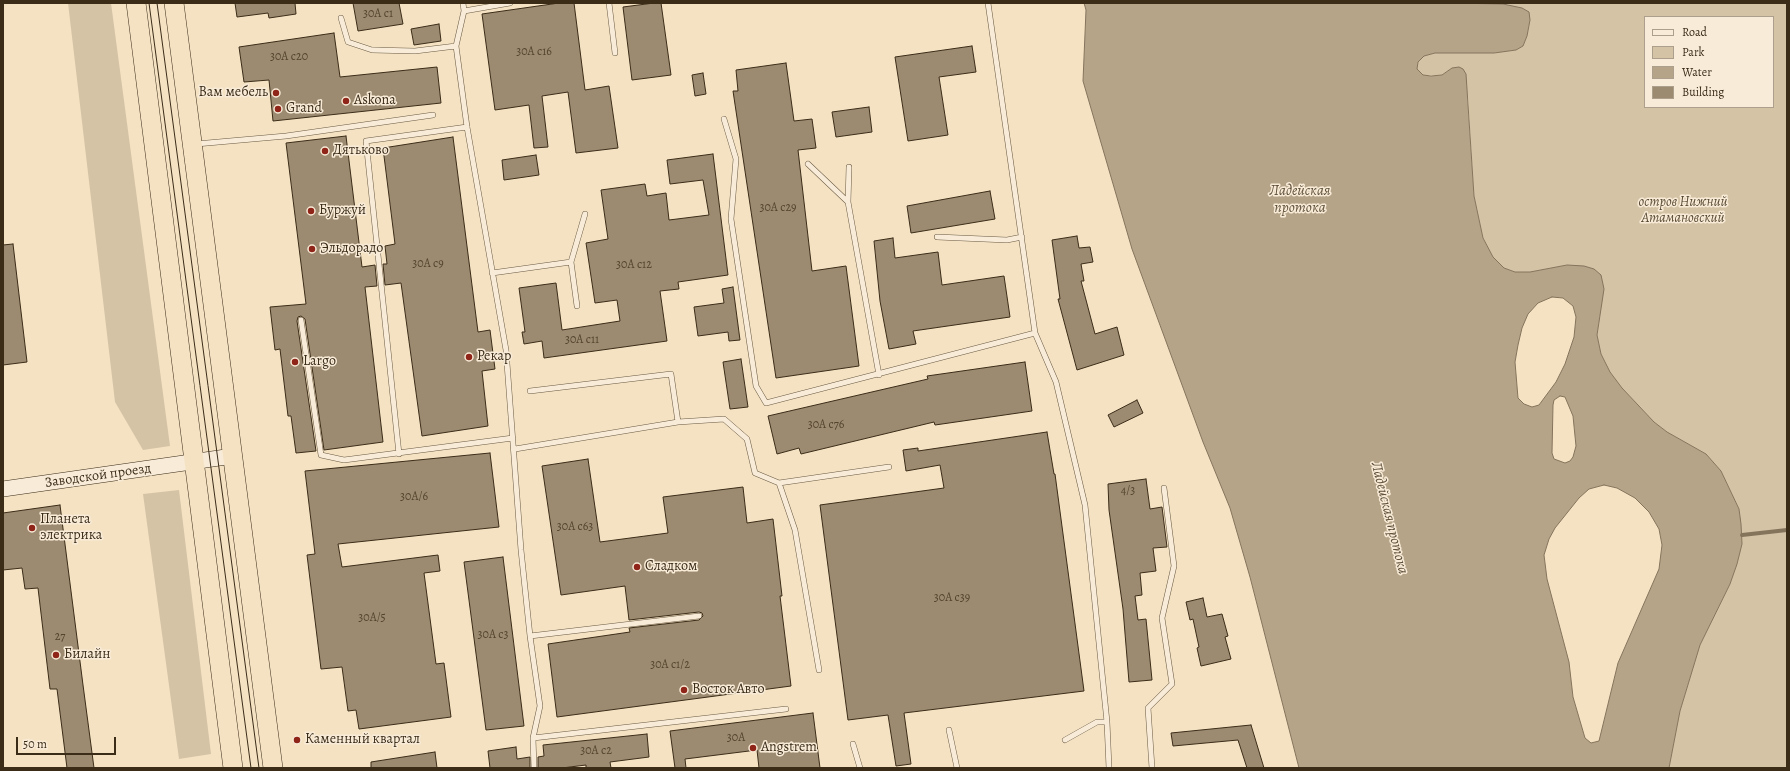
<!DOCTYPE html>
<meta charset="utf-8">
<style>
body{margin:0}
#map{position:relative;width:1790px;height:771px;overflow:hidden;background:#f5e2c3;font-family:Alegreya,serif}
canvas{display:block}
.frame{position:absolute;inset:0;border:4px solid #3b2c18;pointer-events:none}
.legend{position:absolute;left:1644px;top:16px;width:130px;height:92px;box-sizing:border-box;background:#f8ecd8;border:1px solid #ac9f8b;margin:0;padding:5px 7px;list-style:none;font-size:12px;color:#3b2c18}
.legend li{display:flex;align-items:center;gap:8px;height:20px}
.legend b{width:20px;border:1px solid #ac9f8b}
.scale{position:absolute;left:16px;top:737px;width:100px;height:18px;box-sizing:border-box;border:2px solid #3b2c18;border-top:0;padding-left:5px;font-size:12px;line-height:14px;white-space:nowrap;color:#3b2c18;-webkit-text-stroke:3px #f8ecd8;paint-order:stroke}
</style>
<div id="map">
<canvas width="1790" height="771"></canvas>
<div class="frame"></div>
<ul class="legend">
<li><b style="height:5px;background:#f8ecd8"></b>Road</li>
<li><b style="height:11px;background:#d5c3a6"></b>Park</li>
<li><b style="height:11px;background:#b6a489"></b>Water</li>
<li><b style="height:11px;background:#9c8b71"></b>Building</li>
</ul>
<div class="scale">50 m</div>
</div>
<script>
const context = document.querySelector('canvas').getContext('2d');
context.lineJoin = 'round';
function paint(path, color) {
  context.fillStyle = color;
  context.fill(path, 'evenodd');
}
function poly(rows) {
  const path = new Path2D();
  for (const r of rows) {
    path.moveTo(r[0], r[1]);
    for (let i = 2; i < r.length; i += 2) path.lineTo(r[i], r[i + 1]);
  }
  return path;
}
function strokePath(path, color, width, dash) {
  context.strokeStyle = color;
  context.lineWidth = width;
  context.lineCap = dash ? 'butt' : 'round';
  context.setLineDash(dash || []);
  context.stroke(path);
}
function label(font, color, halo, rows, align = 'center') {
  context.font = font + ' Alegreya,serif';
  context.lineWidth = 3;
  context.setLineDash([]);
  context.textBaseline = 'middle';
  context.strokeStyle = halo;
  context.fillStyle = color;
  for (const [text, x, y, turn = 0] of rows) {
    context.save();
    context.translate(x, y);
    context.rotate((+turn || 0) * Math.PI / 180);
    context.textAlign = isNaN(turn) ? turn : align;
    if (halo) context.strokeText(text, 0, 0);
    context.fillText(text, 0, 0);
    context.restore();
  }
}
const green = poly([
 [68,3,111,3,170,446,143,450,115,402],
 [1453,3,1787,3,1787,768,1669,768,1680,711,1700,645,1730,584,1737,564,1742,544,1739,509,1721,471,1706,454,1667,432,1654,422,1622,388,1610,372,1601,354,1597,335,1600,314,1567,265,1530,272,1515,272,1504,268,1493,257,1483,238,1474,196,1468,96,1452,68,1442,75,1423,75,1417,69,1418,62,1424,56,1435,53,1494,53,1516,50,1523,46,1527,36,1530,20],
 [1645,17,1773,17,1773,107,1645,107],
 [179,490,211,754,179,759,143,494]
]);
const water = poly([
 [1084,3,1453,3,1503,4,1522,8,1529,12,1530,20,1527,36,1523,46,1516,50,1494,53,1435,53,1424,56,1418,62,1417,69,1423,75,1431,76,1442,75,1452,68,1459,67,1463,69,1466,74,1474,196,1483,238,1493,257,1504,268,1515,272,1530,272,1567,265,1584,266,1594,269,1601,275,1604,289,1597,335,1601,354,1610,372,1622,388,1654,422,1667,432,1706,454,1721,471,1739,509,1741,524,1742,544,1737,564,1730,584,1700,645,1680,711,1669,768,1299,768,1250,577,1230,508,1203,442,1132,249,1083,81,1086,10,1084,3],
 [1552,297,1563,298,1573,306,1576,317,1574,337,1565,364,1556,382,1539,405,1532,407,1524,404,1518,398,1515,362,1518,345,1522,328,1528,314,1538,303,1552,297],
 [1560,396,1565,397,1573,416,1576,446,1573,457,1570,461,1565,463,1554,459,1552,453,1553,405,1554,400,1560,396],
 [1604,485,1617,488,1635,498,1649,512,1659,529,1662,545,1659,569,1618,663,1599,741,1591,743,1585,738,1573,697,1569,662,1547,579,1544,555,1549,539,1555,528,1579,498,1589,489,1604,485]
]);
const stream = poly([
 [1742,535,1787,530]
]);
const building = poly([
 [235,3,295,3,296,14,269,18,268,13,237,17,235,3],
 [353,3,399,3,403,24,358,31,353,3],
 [559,3,574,3,585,90,609,86,618,148,576,153,568,92,542,96,548,147,534,148,529,105,495,110,482,14,559,3],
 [654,3,661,3,671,75,632,80,623,7,654,3],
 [439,24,441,41,414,45,411,29,439,24],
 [334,33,340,77,437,67,441,103,273,121,269,80,244,82,239,47,334,33],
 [972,46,976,72,939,77,948,135,908,141,895,57,972,46],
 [786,63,794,121,812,119,816,148,798,150,812,271,846,266,859,366,776,378,733,91,738,91,736,70,786,63],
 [703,73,706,94,695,96,692,75,703,73],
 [869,107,872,132,836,137,832,112,869,107],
 [346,136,362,267,375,265,377,286,365,287,383,442,324,450,305,319,301,316,298,317,297,321,316,451,296,453,291,416,288,416,280,349,275,350,270,307,306,304,286,143,346,136],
 [453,137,478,332,490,330,495,369,482,371,488,426,422,436,401,283,385,285,383,264,387,264,385,246,395,244,383,148,453,137],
 [713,154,728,275,678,282,679,289,660,291,667,341,544,358,542,341,524,344,522,332,525,332,519,288,556,283,562,330,620,321,617,300,595,303,586,243,608,239,601,190,645,184,647,196,666,193,669,220,709,215,703,180,670,184,667,160,713,154],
 [536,155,539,175,504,180,502,160,536,155],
 [990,191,995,219,911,233,907,206,990,191],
 [1077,236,1079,248,1090,247,1093,262,1081,264,1084,281,1081,281,1095,334,1117,327,1124,355,1077,370,1058,299,1060,299,1052,240,1077,236],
 [893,238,895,258,938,252,942,285,1004,276,1010,317,913,331,916,344,889,349,880,301,874,241,893,238],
 [13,244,27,362,3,365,3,245,13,244],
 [733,287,740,340,729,341,728,332,698,336,694,307,724,303,722,289,733,287],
 [741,359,748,407,730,409,723,362,741,359],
 [1025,362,1032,411,935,425,934,422,801,454,799,448,777,454,768,416,928,379,927,376,1025,362],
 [1137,400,1143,413,1114,427,1108,415,1137,400],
 [1047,432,1054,474,1055,474,1084,691,904,713,911,764,896,766,888,715,848,720,820,505,944,488,940,465,906,471,903,450,918,448,918,451,1047,432],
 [490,453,499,527,338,544,342,567,438,555,440,571,424,573,436,664,444,663,451,717,359,729,356,710,348,711,342,667,321,669,307,555,315,554,305,471,490,453],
 [588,459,600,542,668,533,663,497,743,487,747,523,773,519,782,596,780,596,791,686,557,717,548,644,630,632,629,628,699,620,703,616,702,613,699,612,629,620,625,586,561,595,542,466,588,459],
 [1146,479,1150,509,1162,507,1167,547,1153,548,1156,571,1140,573,1142,595,1135,596,1138,620,1146,619,1152,680,1129,682,1123,609,1109,510,1108,484,1146,479],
 [60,505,83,685,94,768,67,768,57,689,50,689,38,588,25,589,22,568,3,570,3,513,60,505],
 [503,557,524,726,486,730,464,562,503,557],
 [1203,598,1207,617,1222,614,1228,636,1225,637,1231,659,1201,666,1197,648,1199,647,1193,619,1190,620,1186,602,1203,598],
 [813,713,820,768,759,768,757,750,685,759,686,768,675,768,670,731,813,713],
 [1251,725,1264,768,1247,768,1238,740,1173,746,1171,733,1251,725],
 [647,734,649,757,610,762,611,768,586,768,586,765,562,768,538,768,538,757,544,756,543,745,647,734],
 [516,747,517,759,530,757,530,768,490,768,488,751,516,747],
 [435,752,437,768,371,768,371,762,435,752]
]);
const lane = poly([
 [463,3,464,11,456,46,467,127,506,350,521,550,530,636,540,706,533,738,534,768],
 [609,3,615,53],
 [988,3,1035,333,1056,382,1085,505,1107,722,1109,768],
 [464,11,510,3],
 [341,18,348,42,372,50,415,51,456,46],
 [724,119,736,159,731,219,756,386,766,403,1035,333],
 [196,144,286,136,433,115],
 [808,164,848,202],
 [849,167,848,202,879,375],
 [937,237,1007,240,1022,237],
 [571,262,585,214],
 [492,273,571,262,577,306],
 [301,320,321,455,344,460,513,438],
 [530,391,671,374,678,422],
 [515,449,678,422,724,419,747,439,755,473,779,483,795,530,819,670],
 [399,454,366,141,467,127],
 [779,483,889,467],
 [530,636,699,616],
 [949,730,957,768],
 [533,738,786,709],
 [1065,740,1097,722,1107,722],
 [853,744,860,768],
 [1152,768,1148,708,1172,684,1162,618,1174,566,1164,488]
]);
const secondary = poly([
 [3,489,233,456]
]);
const highway = poly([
 [136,3,233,768],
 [174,3,273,768]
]);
const tram = poly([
 [149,3,251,768],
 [157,3,259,768]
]);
const markers = [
 [276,93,4,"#8f2418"],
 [346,101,4,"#8f2418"],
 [278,109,4,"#8f2418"],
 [325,151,4,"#8f2418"],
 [311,211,4,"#8f2418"],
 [312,249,4,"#8f2418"],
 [469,357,4,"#8f2418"],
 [295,362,4,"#8f2418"],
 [32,528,4,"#8f2418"],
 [637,567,4,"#8f2418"],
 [56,655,4,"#8f2418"],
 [684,690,4,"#8f2418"],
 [297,740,4,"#8f2418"],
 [753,748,4,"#8f2418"]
];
const numberNames = [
 ["30А с1",378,14],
 ["30А с16",534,52],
 ["30А с20",289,57],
 ["30А с29",778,208],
 ["30А с9",428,264],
 ["30А с12",634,265],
 ["30А с11",582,340],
 ["30А с76",826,425],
 ["4/3",1128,491],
 ["30А/6",414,497],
 ["30А с63",575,527],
 ["30А с39",952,598],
 ["30А/5",372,618],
 ["30А с3",493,635],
 ["27",60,637],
 ["30А с1/2",670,665],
 ["30А",736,738],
 ["30А с2",596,751]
];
const poiNames = [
 ["Вам мебель",268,93,"right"],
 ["Askona",354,101],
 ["Grand",286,109],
 ["Дятьково",333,151],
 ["Буржуй",319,211],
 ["Эльдорадо",320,249],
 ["Рекар",477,357],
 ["Largo",303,362],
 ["Планета",40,520],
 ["электрика",40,536],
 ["Сладком",645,567],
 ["Билайн",64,655],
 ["Восток Авто",692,690],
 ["Каменный квартал",305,740],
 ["Angstrem",761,748]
];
const parkNames = [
 ["остров Нижний",1683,203],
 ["Атамановский",1683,219]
];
const streetNames = [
 ["Заводской проезд",98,476,-8]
];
const waterNames = [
 ["Ладейская",1300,191],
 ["протока",1300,208],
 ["Ладейская протока",1389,518,76]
];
paint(green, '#d5c3a6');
paint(water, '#b6a489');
strokePath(water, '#85745c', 1);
strokePath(stream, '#85745c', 4);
paint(building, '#9c8b71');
strokePath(building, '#3b2c18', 1);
strokePath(lane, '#6a5a43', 6);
strokePath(secondary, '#3b2c18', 16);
strokePath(highway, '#3b2c18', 20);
strokePath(lane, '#f8ecd8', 5);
strokePath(secondary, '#f8ecd8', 15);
strokePath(highway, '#f5e2c3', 19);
strokePath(tram, '#3b2c18', 1);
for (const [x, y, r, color] of markers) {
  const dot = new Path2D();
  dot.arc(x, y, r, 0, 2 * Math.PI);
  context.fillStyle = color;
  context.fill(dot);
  strokePath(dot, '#f8ecd8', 1.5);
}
label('12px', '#53442e', null, numberNames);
label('14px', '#3b2c18', '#f8ecd8', poiNames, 'left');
label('italic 14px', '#5a4a34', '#f8ecd8', parkNames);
label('14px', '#3b2c18', '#f8ecd8', streetNames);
label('italic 15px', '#60503a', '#f8ecd8', waterNames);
</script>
